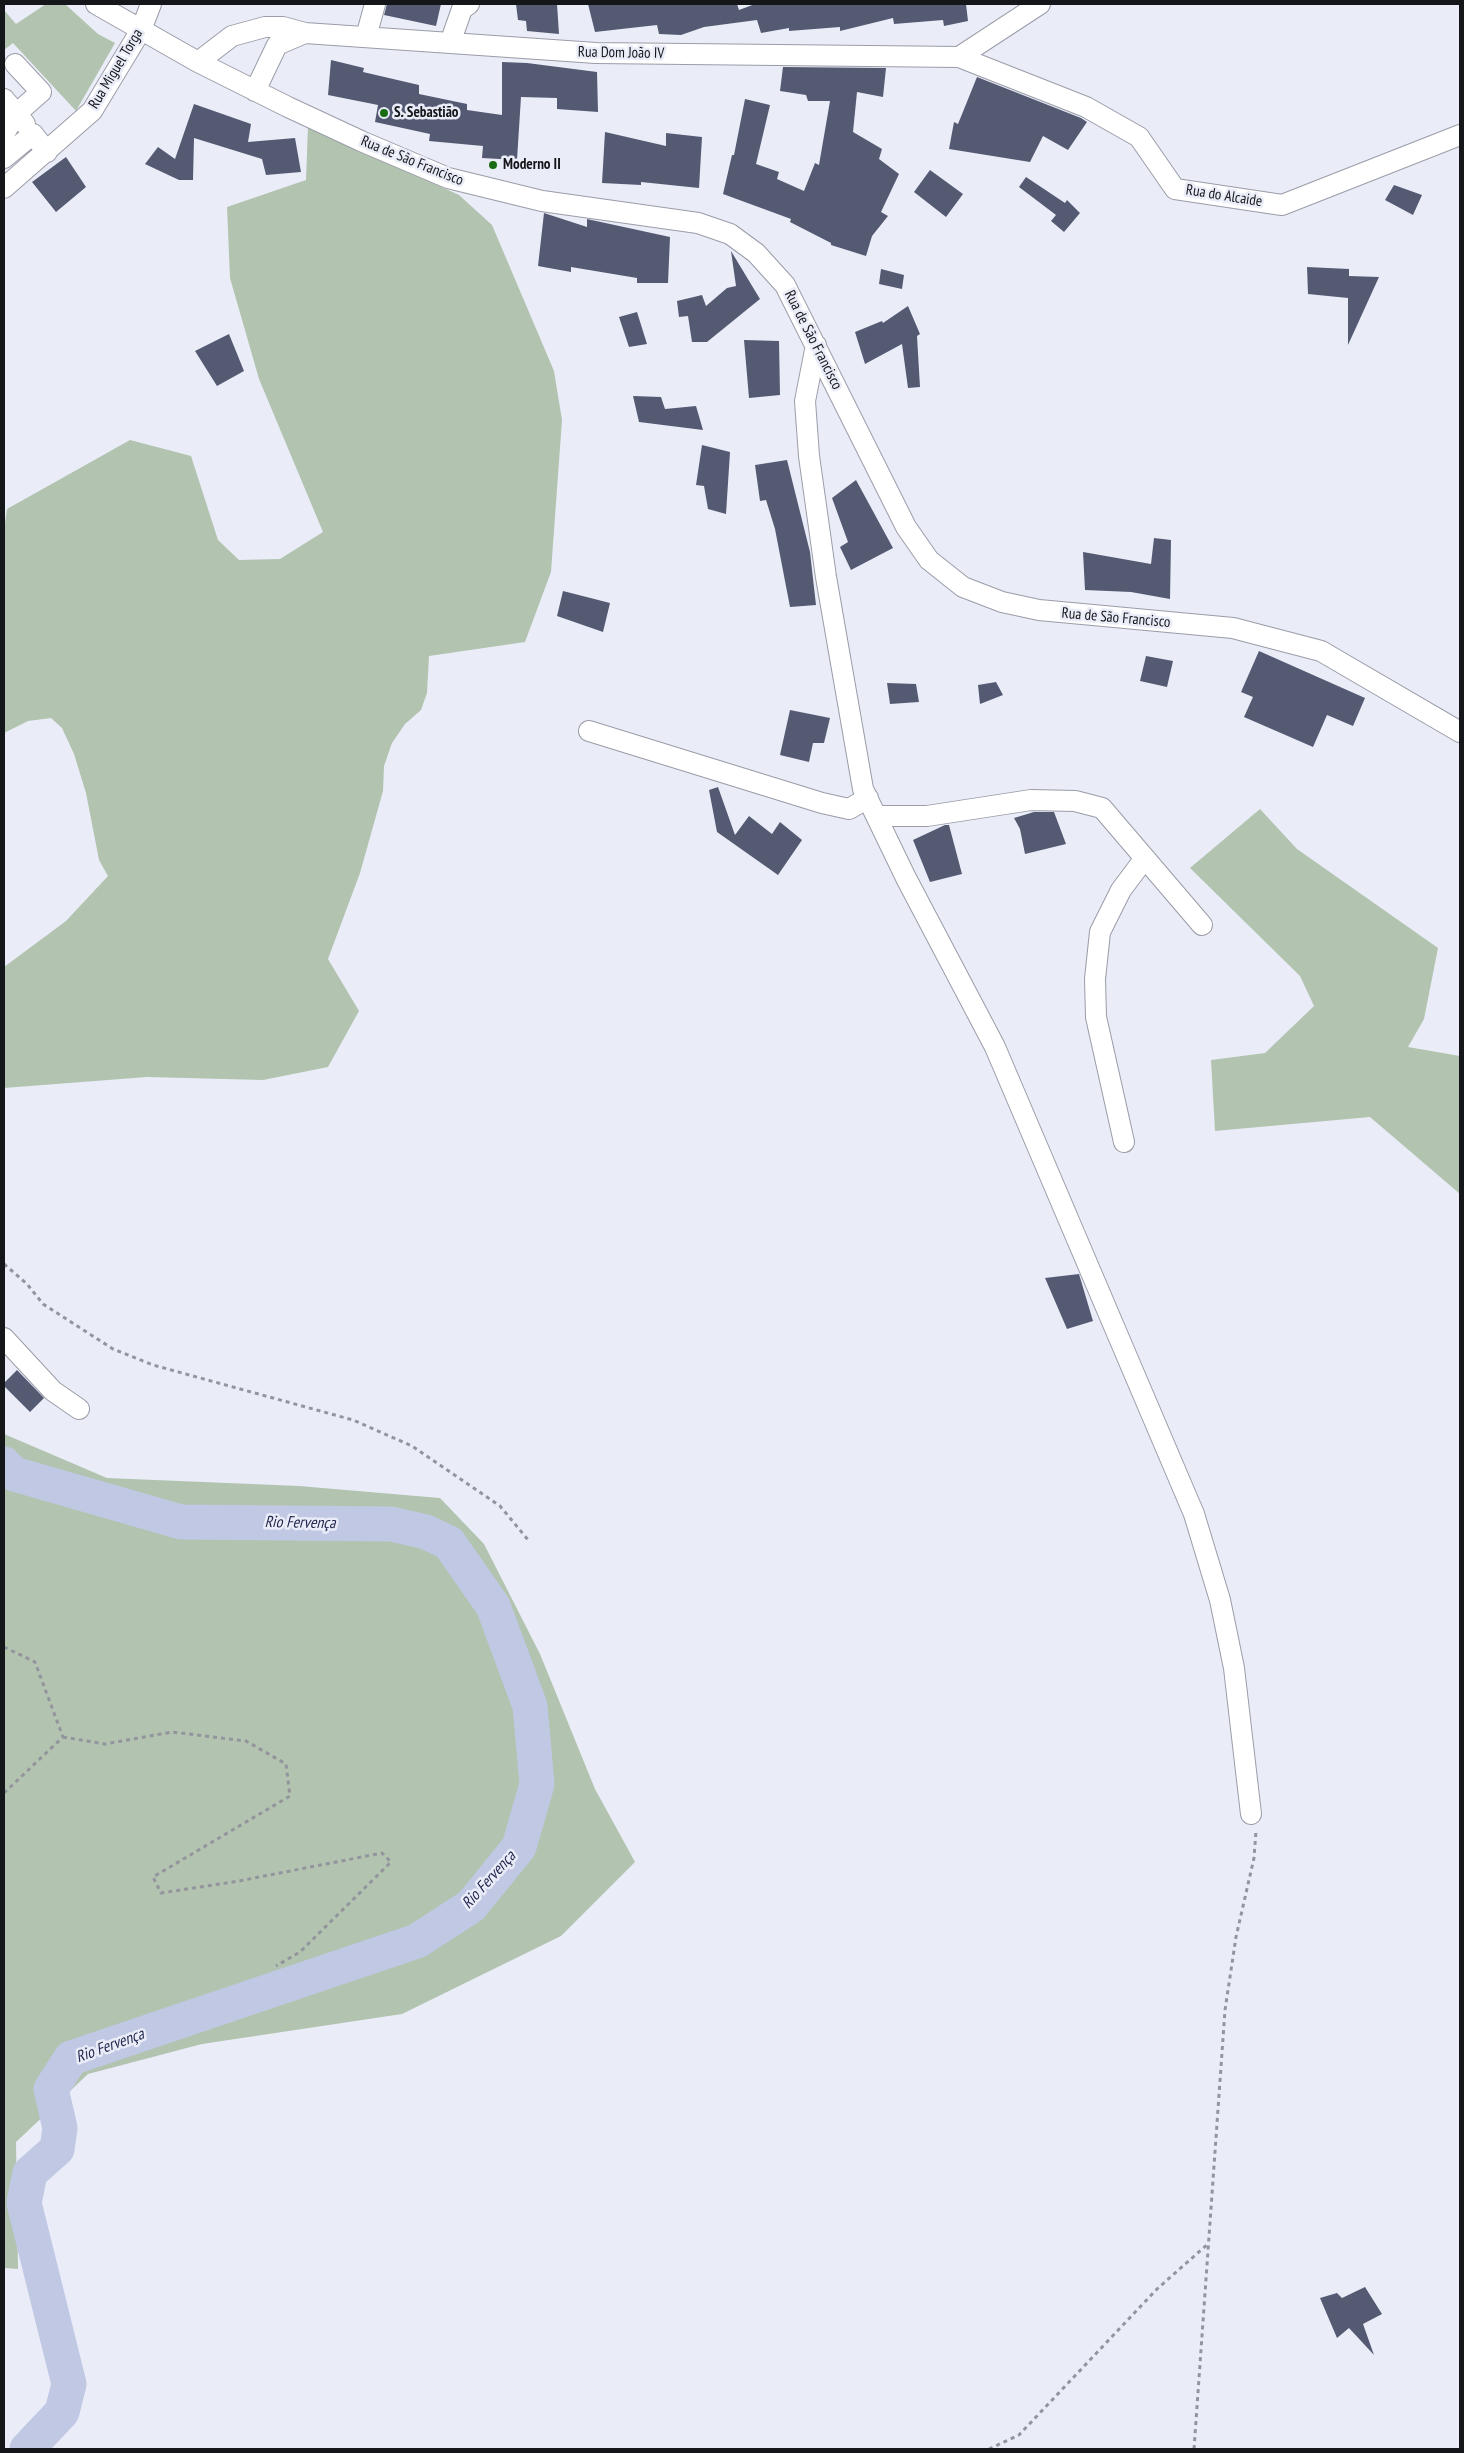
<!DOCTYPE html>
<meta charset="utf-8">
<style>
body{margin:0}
#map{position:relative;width:1464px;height:2453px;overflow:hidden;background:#eaedf8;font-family:"PT Sans Narrow",sans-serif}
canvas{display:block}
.frame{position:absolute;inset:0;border:5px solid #15161a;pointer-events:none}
</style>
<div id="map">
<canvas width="1464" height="2453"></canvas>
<div class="frame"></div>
</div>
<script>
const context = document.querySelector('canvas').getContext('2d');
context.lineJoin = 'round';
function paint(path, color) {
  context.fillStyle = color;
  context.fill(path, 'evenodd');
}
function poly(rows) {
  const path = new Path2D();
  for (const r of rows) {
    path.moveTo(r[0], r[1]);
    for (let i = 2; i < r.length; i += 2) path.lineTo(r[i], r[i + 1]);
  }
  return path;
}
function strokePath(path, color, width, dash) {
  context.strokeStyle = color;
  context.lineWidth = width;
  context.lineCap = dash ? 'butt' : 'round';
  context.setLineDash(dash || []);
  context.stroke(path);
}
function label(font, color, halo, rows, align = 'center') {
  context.font = font + ' "PT Sans Narrow",sans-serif';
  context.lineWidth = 5;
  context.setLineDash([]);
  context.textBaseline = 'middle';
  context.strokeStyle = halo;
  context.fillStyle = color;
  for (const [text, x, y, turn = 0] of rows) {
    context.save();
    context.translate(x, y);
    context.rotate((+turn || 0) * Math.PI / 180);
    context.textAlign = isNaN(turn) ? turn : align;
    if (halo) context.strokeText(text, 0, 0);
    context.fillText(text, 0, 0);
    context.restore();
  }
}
const green = poly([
 [46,4,65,4,98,34,115,43,76,111,13,43,4,50,4,10,16,24],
 [308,126,459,195,492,225,554,371,562,420,551,572,525,642,429,656,427,693,421,710,405,724,392,743,384,766,383,791,360,873,328,959,359,1011,328,1067,263,1080,147,1077,4,1088,4,967,66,921,108,876,99,860,86,793,74,754,62,728,51,718,28,721,4,733,4,530,7,509,130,440,191,456,218,540,239,560,280,559,323,532,259,379,230,278,227,207,306,180],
 [1260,809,1297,849,1438,948,1424,1019,1408,1047,1460,1056,1460,1194,1370,1117,1215,1131,1211,1060,1265,1053,1314,1006,1300,976,1190,868],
 [4,1434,107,1478,299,1486,440,1498,484,1544,540,1654,595,1789,635,1862,561,1936,402,2014,202,2044,88,2074,16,2142,18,2269,4,2268]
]);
const river = poly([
 [4,1464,14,1474,181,1522,391,1524,426,1532,449,1543,493,1606,530,1706,537,1784,519,1847,471,1906,417,1941,71,2058,51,2089,60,2128,57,2149,30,2173,24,2203,69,2384,62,2412,27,2449]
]);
const building = poly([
 [387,4,441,4,436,26,384,15],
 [516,4,557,4,559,34,527,31,526,21,518,20],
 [588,4,737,4,739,10,755,4,966,4,968,21,944,26,943,20,894,24,893,18,840,31,840,27,789,31,789,28,761,33,757,20,704,27,681,35,659,34,657,25,595,32],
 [331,60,364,68,363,72,419,85,419,94,467,104,467,110,502,115,502,62,527,63,597,72,598,112,557,109,557,98,521,97,517,160,482,158,483,146,429,141,430,134,375,122,378,105,328,95],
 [783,67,886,68,883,97,857,92,853,132,882,149,879,159,899,174,881,212,888,216,872,236,866,256,831,245,831,243,790,222,791,219,723,194,732,155,734,155,745,99,770,105,756,164,779,172,777,179,804,191,815,163,819,165,830,101,808,101,806,95,780,91],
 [977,77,1081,118,1087,122,1068,150,1043,136,1030,162,949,149,954,122,958,124],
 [194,104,251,124,248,142,295,138,301,172,266,175,262,159,194,138,193,180,179,180,145,164,158,147,175,159],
 [605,132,666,146,666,133,702,137,699,188,641,182,641,185,602,183],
 [66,157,86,187,56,212,32,182],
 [930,170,963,194,946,217,914,192],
 [1026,177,1065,203,1067,200,1080,213,1064,232,1051,221,1056,215,1019,187],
 [1394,185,1422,195,1413,215,1385,200],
 [544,213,587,227,587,219,670,237,668,283,637,283,637,278,571,267,571,272,538,266],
 [731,251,760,299,707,342,692,342,688,316,679,317,677,301,702,295,706,306,727,288,736,286],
 [1307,267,1349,269,1349,276,1379,277,1348,345,1348,298,1308,294],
 [881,269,904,275,902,289,879,284],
 [908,306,920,334,917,336,920,387,908,388,902,344,865,364,855,332,882,321,883,323],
 [637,312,647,344,629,347,619,317],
 [229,334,244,371,217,386,195,351],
 [744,340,779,341,780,395,749,398],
 [633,396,661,397,665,409,696,406,703,430,639,422],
 [702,445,730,452,726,514,708,509,704,486,696,485],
 [787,460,810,552,816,605,790,607,775,529,766,500,760,501,755,465],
 [856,480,893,548,851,570,840,547,848,542,832,498],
 [1154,538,1171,540,1170,599,1131,592,1085,590,1083,552,1151,564],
 [563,591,610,603,603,632,557,616],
 [1259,651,1365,698,1353,726,1327,715,1313,747,1244,717,1253,697,1241,692],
 [1146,656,1173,661,1167,687,1140,681],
 [996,682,1003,695,980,704,978,685],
 [887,683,916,684,919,702,890,704],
 [790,710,830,718,824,743,813,743,809,762,780,755],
 [718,787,735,835,749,816,772,834,780,822,802,840,778,875,717,832,709,790],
 [1034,812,1054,812,1066,844,1025,854,1020,829,1014,818],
 [945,825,949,825,962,874,930,882,913,840],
 [1079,1274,1093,1321,1067,1329,1045,1278],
 [17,1370,44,1398,30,1412,4,1386,4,1383],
 [1365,2287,1382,2314,1363,2324,1374,2355,1349,2328,1337,2338,1320,2298,1337,2293,1342,2298]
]);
const path = poly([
 [4,1264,27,1284,43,1304,113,1349,153,1365,353,1420,412,1446,500,1506,529,1541],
 [4,1647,35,1662,63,1737],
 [63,1737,105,1744,172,1732,246,1741,286,1764,290,1796,153,1877,161,1893,239,1881,382,1853,391,1862,300,1952,276,1966],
 [4,1793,63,1737],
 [989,2449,1019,2435,1157,2289,1209,2243],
 [1194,2449,1225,2010,1236,1937,1254,1858,1256,1831]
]);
const minor = poly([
 [96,4,198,62,288,107,361,141,448,178,542,201,698,223,730,234,756,253,785,285,906,527,929,560,963,587,1002,602,1039,610,1233,628,1321,651,1460,732],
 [366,37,375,4],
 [450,43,462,9,469,4],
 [959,57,1086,107,1139,137,1175,189,1282,205,1460,135],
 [198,62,232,36,265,27,283,27,305,33,596,53,959,57,1040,4],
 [255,91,277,45,305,33],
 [4,99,25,124],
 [4,134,16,114,41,92,15,64],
 [4,158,33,134,47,152],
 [4,188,92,111,141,30,151,4],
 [816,345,805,401,809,456,826,577,863,789,906,878,995,1047,1194,1514,1220,1600,1234,1668,1251,1814],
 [589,731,822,803,849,809,868,798],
 [877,816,927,816,1031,800,1075,801,1102,808,1202,925],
 [1124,1142,1096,1017,1095,979,1100,932,1121,890,1145,858],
 [4,1338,53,1391,79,1409]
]);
const markers = [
 [384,113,5,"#196c12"],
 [493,165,5,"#196c12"]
];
const streetNames = [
 ["Rua Dom João IV",621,53,1],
 ["Rua Miguel Torga",116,69,-59],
 ["Rua de São Francisco",412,161,22],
 ["Rua do Alcaide",1224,196,9],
 ["Rua de São Francisco",813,340,63],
 ["Rua de São Francisco",1116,618,5]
];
const poiNames = [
 ["S. Sebastião",394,113],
 ["Moderno II",503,165]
];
const waterNames = [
 ["Rio Fervença",300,1523,1],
 ["Rio Fervença",489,1880,-48],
 ["Rio Fervença",110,2046,-20]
];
paint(green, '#b2c3b0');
strokePath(river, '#c1c8e4', 35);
paint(building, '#555a73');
strokePath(minor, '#9a9ca7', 22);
strokePath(path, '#93959d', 3, [4, 4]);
strokePath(minor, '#fff', 20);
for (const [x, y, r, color] of markers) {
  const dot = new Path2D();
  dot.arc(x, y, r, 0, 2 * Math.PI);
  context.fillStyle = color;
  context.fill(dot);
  strokePath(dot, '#eaedf8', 2);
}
label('15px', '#15161a', '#eaedf8', streetNames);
label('bold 15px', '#15161a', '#eaedf8', poiNames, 'left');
label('italic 16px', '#242a51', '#eaedf8', waterNames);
</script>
